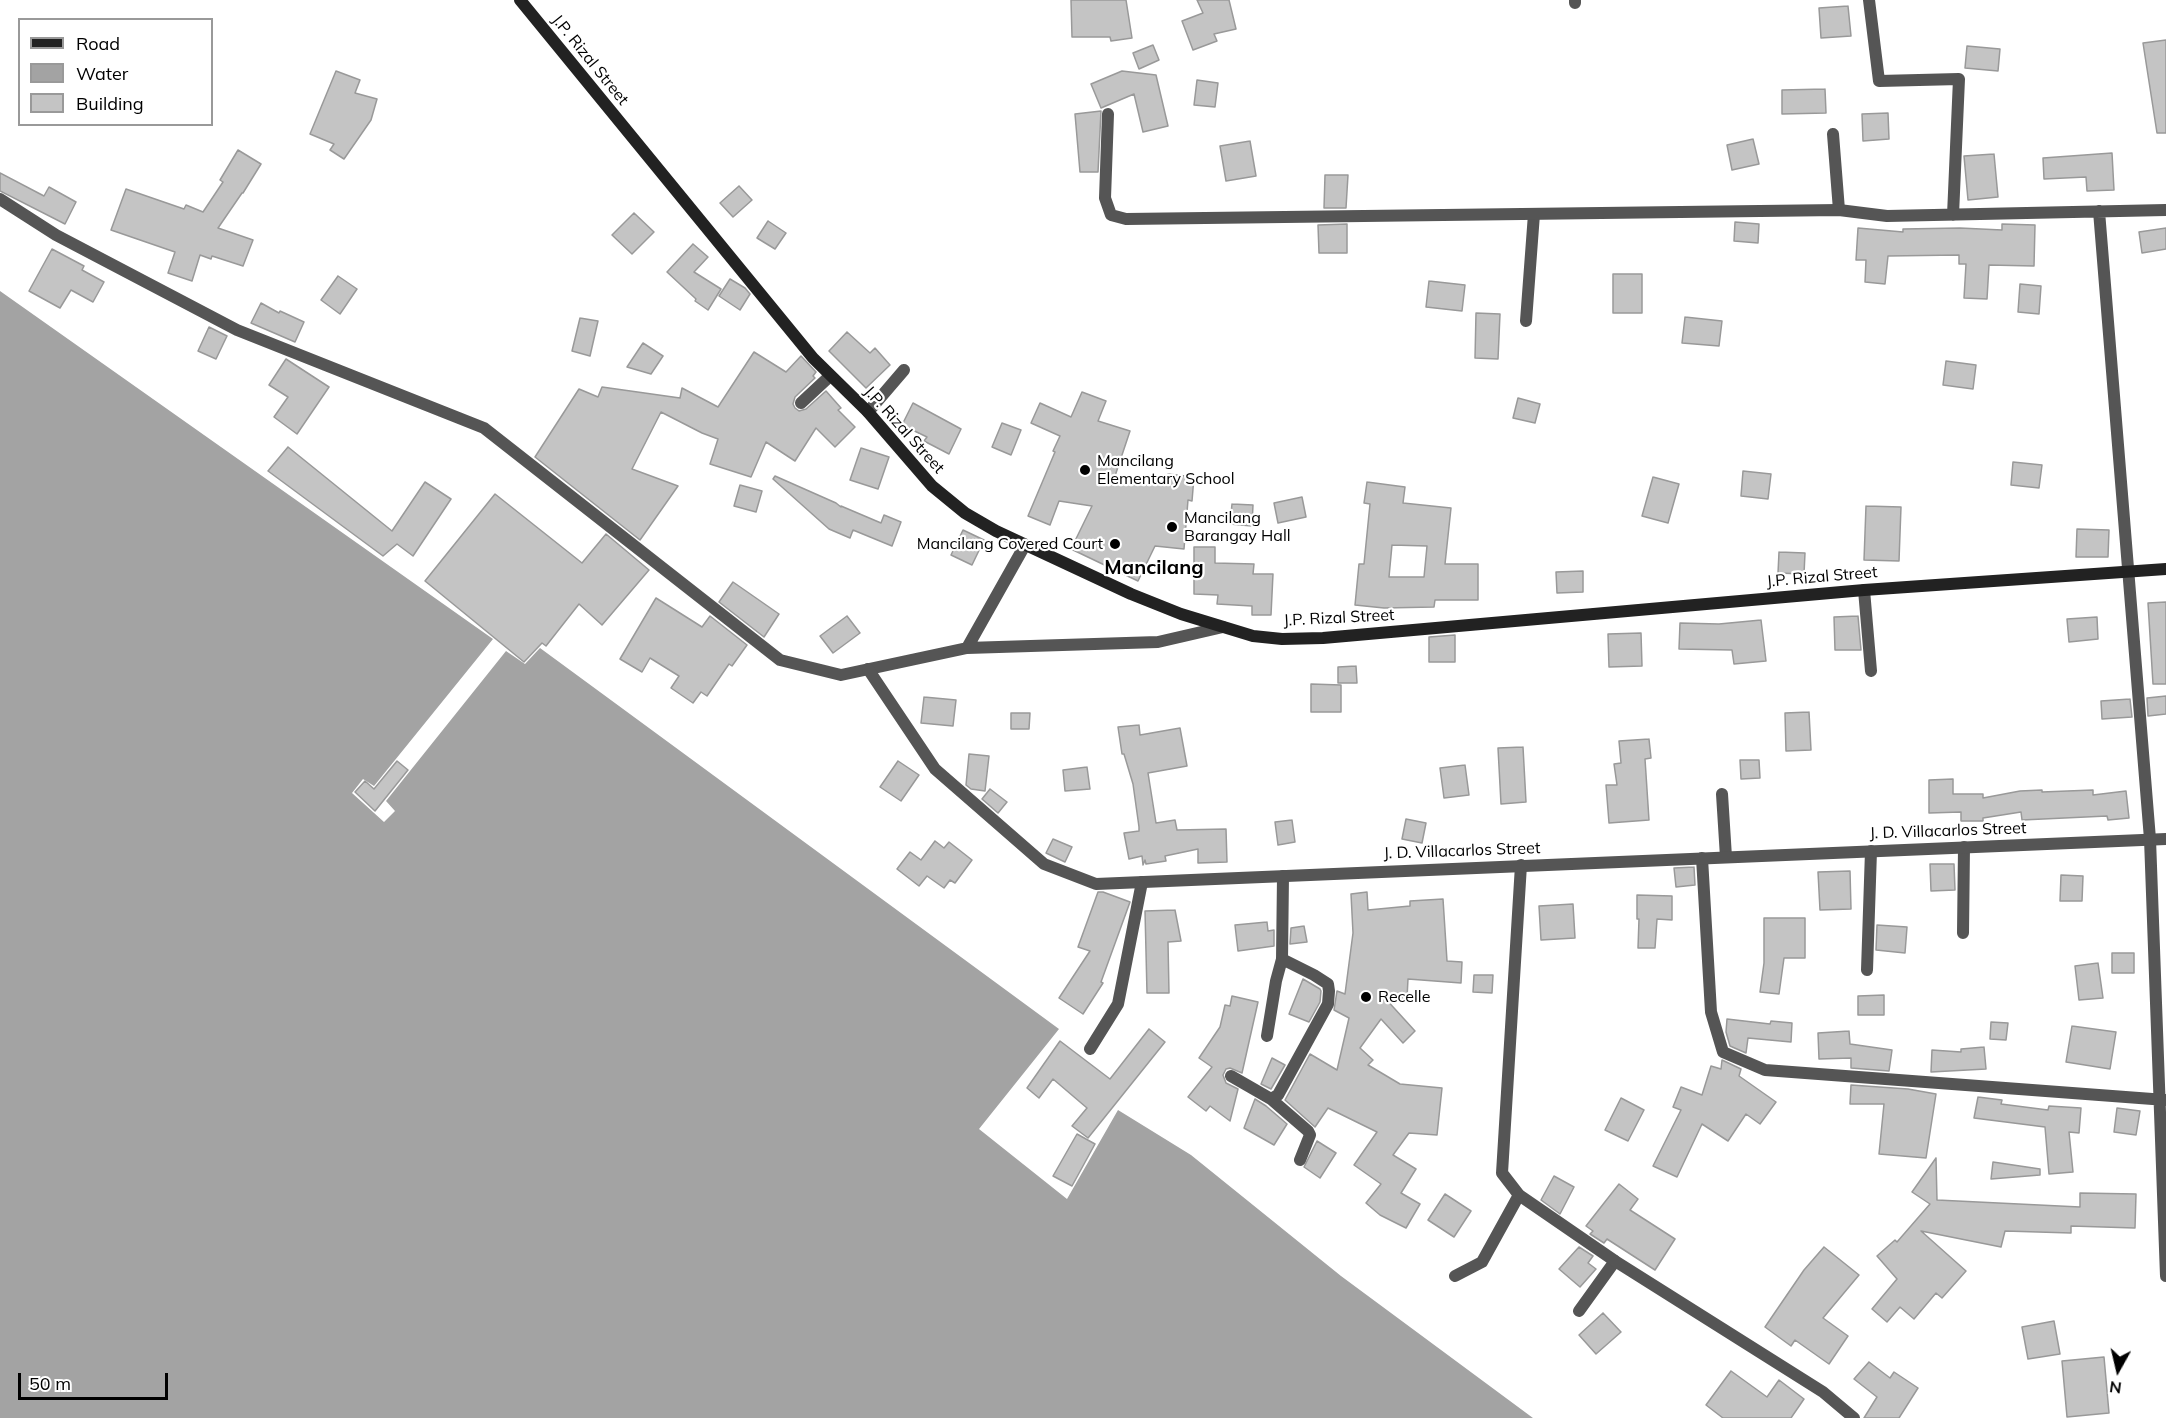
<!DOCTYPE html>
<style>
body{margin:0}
#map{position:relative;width:2166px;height:1418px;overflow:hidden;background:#fff;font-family:Mulish,sans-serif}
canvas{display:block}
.legend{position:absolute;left:18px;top:18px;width:195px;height:108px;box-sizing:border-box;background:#fff;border:2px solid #999;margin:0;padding:8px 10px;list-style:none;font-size:18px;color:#000}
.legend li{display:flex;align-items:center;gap:12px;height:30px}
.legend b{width:30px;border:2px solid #999}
.north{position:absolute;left:2088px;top:1340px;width:60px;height:60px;-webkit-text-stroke:4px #fff;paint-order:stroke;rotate:188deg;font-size:16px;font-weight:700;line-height:24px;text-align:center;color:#000}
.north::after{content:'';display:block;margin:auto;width:21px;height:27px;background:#000;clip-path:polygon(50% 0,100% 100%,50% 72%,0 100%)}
.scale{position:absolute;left:18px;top:1373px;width:150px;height:27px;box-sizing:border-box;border:3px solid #000;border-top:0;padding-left:8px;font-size:18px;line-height:21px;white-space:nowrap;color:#000;-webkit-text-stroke:4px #fff;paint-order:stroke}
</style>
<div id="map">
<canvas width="2166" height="1418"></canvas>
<ul class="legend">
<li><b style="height:8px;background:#222"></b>Road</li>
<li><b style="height:16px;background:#a3a3a3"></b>Water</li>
<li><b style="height:16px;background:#c4c4c4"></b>Building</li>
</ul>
<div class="north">N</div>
<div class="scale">50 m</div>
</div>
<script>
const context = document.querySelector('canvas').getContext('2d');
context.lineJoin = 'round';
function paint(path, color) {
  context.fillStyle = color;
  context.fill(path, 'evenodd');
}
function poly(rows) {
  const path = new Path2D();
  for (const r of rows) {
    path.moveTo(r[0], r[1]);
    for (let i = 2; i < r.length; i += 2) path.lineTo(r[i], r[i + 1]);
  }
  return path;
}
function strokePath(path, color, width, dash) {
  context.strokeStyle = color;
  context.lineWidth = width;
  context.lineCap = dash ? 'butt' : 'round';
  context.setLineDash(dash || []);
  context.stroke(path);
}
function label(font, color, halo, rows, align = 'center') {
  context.font = font + ' Mulish,sans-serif';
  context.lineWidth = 4.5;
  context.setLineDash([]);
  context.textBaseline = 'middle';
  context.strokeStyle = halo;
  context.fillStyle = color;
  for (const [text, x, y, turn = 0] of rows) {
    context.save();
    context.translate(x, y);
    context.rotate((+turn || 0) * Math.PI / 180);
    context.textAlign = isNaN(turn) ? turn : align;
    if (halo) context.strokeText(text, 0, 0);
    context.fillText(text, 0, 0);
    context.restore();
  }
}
const water = poly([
 [0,291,493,639,374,786,363,779,352,793,384,822,395,811,386,801,506,651,525,664,540,648,1059,1029,979,1129,1067,1199,1118,1110,1191,1155,1341,1276,1533,1418,0,1418]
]);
const building = poly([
 [1071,0,1126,0,1132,38,1111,41,1110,37,1072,37,1071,0],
 [1197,0,1229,0,1236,29,1214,34,1217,41,1193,50,1182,21,1203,13,1197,0],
 [1848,6,1851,36,1821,38,1819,8,1848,6],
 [2166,40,2166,133,2157,133,2143,43,2166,40],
 [1153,45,1159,60,1139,69,1133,53,1153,45],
 [1967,46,2000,49,1998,71,1965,68,1967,46],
 [336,71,360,80,355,93,377,99,371,120,344,159,330,150,334,144,310,134,336,71],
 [1122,71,1156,75,1168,126,1143,132,1134,94,1101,108,1091,84,1122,71],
 [1197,80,1218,83,1215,107,1194,105,1197,80],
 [1825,89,1826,113,1782,114,1782,90,1825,89],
 [1101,111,1098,172,1080,172,1075,114,1101,111],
 [1888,113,1889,139,1863,141,1862,114,1888,113],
 [1753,139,1759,164,1732,170,1727,145,1753,139],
 [1250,141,1256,176,1226,181,1220,146,1250,141],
 [238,150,261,164,243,193,242,193,218,228,253,240,243,266,212,256,211,259,200,255,192,281,168,273,175,252,111,230,126,189,184,209,186,205,203,212,223,182,220,180,238,150],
 [2112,153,2114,190,2087,191,2086,177,2044,179,2043,158,2112,153],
 [1994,154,1998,197,1968,200,1964,156,1994,154],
 [0,173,44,196,49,187,76,202,65,224,0,191,0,173],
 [1325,175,1348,175,1346,208,1324,208,1325,175],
 [739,186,752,200,733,217,720,203,739,186],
 [634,213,654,232,632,254,612,235,634,213],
 [768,221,786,233,775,249,757,238,768,221],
 [1735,222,1759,224,1758,243,1734,241,1735,222],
 [1347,224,1347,253,1319,253,1318,225,1347,224],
 [2002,224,2035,225,2034,266,1989,265,1987,299,1964,298,1966,264,1959,264,1959,255,1888,256,1885,284,1865,282,1866,260,1856,260,1858,228,1903,232,1903,229,1960,228,2002,230,2002,224],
 [2166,228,2166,249,2142,253,2139,232,2166,228],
 [693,244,708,257,694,272,721,289,708,310,695,301,696,299,667,272,693,244],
 [52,249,84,266,82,270,104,282,93,302,71,290,60,308,29,291,52,249],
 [1613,274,1642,274,1642,313,1613,313,1613,274],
 [338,276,357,289,340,314,321,300,338,276],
 [730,279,745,288,750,294,740,310,719,296,730,279],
 [1429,281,1465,285,1462,311,1426,307,1429,281],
 [2020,284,2041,286,2039,314,2018,312,2020,284],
 [261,303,279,313,280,311,304,322,295,342,251,323,261,303],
 [1476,313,1500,314,1498,359,1475,358,1476,313],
 [1685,317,1722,321,1719,346,1682,343,1685,317],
 [580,318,598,321,590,356,572,351,580,318],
 [209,327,227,336,216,359,198,351,209,327],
 [847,332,870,353,875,348,890,365,866,388,829,351,847,332],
 [643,343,663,356,651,374,627,367,643,343],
 [754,352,786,372,801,356,816,372,813,376,815,378,795,397,793,404,795,408,799,411,806,409,826,391,841,408,838,410,855,427,835,447,816,428,795,461,766,442,751,477,710,464,718,439,702,433,661,412,632,469,678,486,640,540,535,457,579,389,598,397,602,387,680,398,682,388,718,407,754,352],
 [286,359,329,387,297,434,274,417,288,397,269,385,286,359],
 [1946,361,1976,365,1973,389,1943,385,1946,361],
 [1082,392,1106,401,1098,421,1130,431,1115,476,1167,484,1168,474,1194,477,1192,501,1188,500,1184,549,1155,546,1138,581,1071,549,1092,506,1059,501,1050,525,1028,516,1055,452,1053,451,1060,436,1031,423,1040,403,1071,417,1082,392],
 [1518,398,1540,404,1535,423,1513,418,1518,398],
 [913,403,961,429,949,454,924,441,927,437,902,425,913,403],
 [1002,423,1021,430,1011,455,992,447,1002,423],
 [288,447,392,531,425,482,451,499,413,556,397,544,383,556,268,471,288,447],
 [861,448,889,457,878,489,850,480,861,448],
 [2013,462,2042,465,2039,488,2011,485,2013,462],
 [1743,471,1771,474,1768,499,1741,496,1743,471],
 [775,476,836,503,841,507,841,506,881,523,884,515,901,522,892,546,853,530,850,538,829,529,773,479,775,476],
 [1653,477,1679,484,1668,523,1642,516,1653,477],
 [1367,482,1405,487,1403,503,1451,508,1445,564,1478,564,1478,600,1435,600,1434,607,1384,608,1355,605,1359,564,1364,564,1370,504,1364,503,1367,482],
 [1392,545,1427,546,1424,577,1389,577,1392,545],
 [740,485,762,491,756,512,734,506,740,485],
 [495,494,582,563,606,534,649,570,602,625,579,604,546,646,542,643,524,662,425,581,495,494],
 [1302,497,1306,517,1278,523,1274,503,1302,497],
 [1232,504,1253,505,1252,526,1230,524,1232,504],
 [1866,506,1901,507,1899,561,1864,560,1866,506],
 [2077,529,2109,530,2108,557,2076,557,2077,529],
 [963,530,984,540,972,565,951,555,963,530],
 [1194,547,1215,547,1215,563,1254,564,1253,574,1273,574,1271,615,1252,615,1252,606,1217,604,1218,595,1194,594,1194,547],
 [1779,552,1805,553,1804,574,1778,573,1779,552],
 [1583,571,1583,592,1557,593,1556,572,1583,571],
 [733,582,779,614,764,637,719,602,733,582],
 [656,598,702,627,710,616,747,645,732,666,729,664,707,696,701,692,693,703,671,688,679,676,650,658,642,672,620,659,656,598],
 [2166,602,2166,684,2153,684,2148,603,2166,602],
 [847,616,860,633,833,653,820,636,847,616],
 [1858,616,1861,650,1835,650,1834,617,1858,616],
 [2097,617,2098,639,2069,642,2067,619,2097,617],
 [1761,620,1766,661,1734,664,1732,650,1679,649,1680,623,1719,624,1761,620],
 [1641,633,1642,666,1609,667,1608,634,1641,633],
 [1455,635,1455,662,1429,662,1429,637,1455,635],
 [1356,666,1357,683,1338,683,1338,667,1356,666],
 [1311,684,1341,685,1341,712,1311,712,1311,684],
 [2166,696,2166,714,2148,716,2147,698,2166,696],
 [924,697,956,700,953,726,921,723,924,697],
 [2130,699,2132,717,2102,719,2101,701,2130,699],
 [1809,712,1811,750,1786,751,1785,713,1809,712],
 [1011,713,1030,713,1029,729,1011,729,1011,713],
 [1139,725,1140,735,1180,728,1187,766,1148,773,1156,823,1175,820,1177,830,1226,829,1227,862,1198,863,1198,849,1165,856,1166,861,1146,864,1145,860,1143,865,1142,856,1129,859,1124,833,1139,831,1139,827,1133,784,1124,754,1122,754,1118,727,1139,725],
 [1649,739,1651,758,1645,759,1649,820,1609,823,1606,785,1617,785,1614,764,1621,763,1619,741,1649,739],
 [1523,747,1526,802,1501,804,1498,748,1523,747],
 [969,754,989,756,985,791,971,789,966,785,969,754],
 [1740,760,1759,760,1760,778,1741,779,1740,760],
 [397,761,408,770,375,811,355,792,365,781,374,789,397,761],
 [898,761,919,775,901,801,880,787,898,761],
 [1465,765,1469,795,1444,798,1440,768,1465,765],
 [1087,767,1090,789,1065,791,1063,770,1087,767],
 [1953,779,1953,794,1983,794,1983,798,2020,791,2042,790,2042,792,2093,790,2093,795,2126,791,2129,818,2108,820,2107,816,2022,820,2021,812,1983,818,1983,821,1961,821,1961,812,1929,813,1929,780,1953,779],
 [990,789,1007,802,998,813,982,799,990,789],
 [1406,819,1426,823,1422,843,1402,839,1406,819],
 [1292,820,1295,842,1278,845,1275,822,1292,820],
 [1053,839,1072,847,1065,862,1046,853,1053,839],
 [935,841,944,848,949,842,972,860,955,883,950,880,944,888,927,876,919,886,897,869,910,852,921,860,935,841],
 [1930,864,1954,864,1955,890,1931,891,1930,864],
 [1694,867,1695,885,1676,887,1674,868,1694,867],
 [1850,871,1851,909,1820,910,1818,872,1850,871],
 [2061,875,2083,876,2082,901,2060,901,2061,875],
 [1098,892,1103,892,1130,902,1101,982,1103,983,1083,1014,1059,998,1090,951,1078,947,1098,892],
 [1367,892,1368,910,1410,906,1410,901,1443,899,1447,961,1462,962,1461,983,1408,979,1407,998,1384,997,1415,1031,1403,1043,1381,1019,1360,1048,1373,1060,1368,1065,1400,1084,1442,1088,1437,1135,1409,1133,1393,1155,1416,1169,1401,1193,1420,1204,1406,1228,1380,1215,1366,1203,1381,1184,1354,1165,1377,1132,1328,1108,1315,1127,1285,1100,1310,1054,1337,1070,1349,1018,1334,1010,1337,991,1345,994,1353,933,1351,894,1367,892],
 [1637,895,1672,896,1672,920,1657,919,1655,948,1638,948,1639,919,1637,919,1637,895],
 [1573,904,1575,938,1541,940,1539,906,1573,904],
 [1175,910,1181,941,1168,942,1169,993,1147,993,1145,911,1175,910],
 [1764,918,1805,918,1805,958,1784,958,1779,994,1760,992,1764,963,1764,918],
 [1267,922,1268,931,1274,930,1274,946,1238,951,1235,925,1267,922],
 [1877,925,1907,927,1905,953,1876,950,1877,925],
 [1304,926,1307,942,1290,944,1291,928,1304,926],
 [2112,953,2134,953,2134,973,2112,973,2112,953],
 [2098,963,2103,998,2079,1000,2075,966,2098,963],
 [1474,975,1493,975,1492,993,1473,992,1474,975],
 [1303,979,1320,989,1321,991,1320,1002,1309,1022,1289,1014,1303,979],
 [1884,995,1884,1015,1858,1015,1858,996,1884,995],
 [1232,996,1258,1002,1242,1073,1230,1068,1226,1069,1223,1075,1226,1083,1238,1089,1230,1121,1210,1106,1206,1111,1188,1097,1212,1067,1199,1058,1220,1027,1225,1005,1230,1006,1232,996],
 [1727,1019,1770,1024,1771,1021,1792,1023,1791,1042,1748,1038,1746,1053,1730,1046,1726,1032,1727,1019],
 [1991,1022,2008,1023,2006,1040,1990,1039,1991,1022],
 [2072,1026,2116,1032,2110,1069,2066,1062,2072,1026],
 [1149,1029,1165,1042,1088,1138,1072,1126,1087,1108,1053,1079,1039,1098,1027,1088,1060,1041,1110,1079,1149,1029],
 [1849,1031,1850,1044,1892,1050,1889,1071,1851,1068,1851,1058,1819,1059,1818,1033,1849,1031],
 [1984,1047,1986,1069,1931,1072,1932,1050,1961,1052,1961,1049,1984,1047],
 [1272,1058,1285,1065,1271,1089,1261,1084,1272,1058],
 [1722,1060,1741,1069,1739,1076,1776,1102,1760,1124,1746,1114,1728,1141,1702,1124,1677,1177,1653,1166,1681,1110,1673,1107,1681,1087,1702,1095,1711,1066,1721,1069,1722,1060],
 [1851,1085,1908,1089,1936,1094,1926,1158,1879,1154,1884,1104,1850,1104,1851,1085],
 [1978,1097,2002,1100,2001,1104,2048,1110,2049,1106,2081,1108,2079,1133,2069,1132,2073,1172,2049,1174,2045,1127,1974,1118,1978,1097],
 [1621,1098,1644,1110,1628,1141,1605,1130,1621,1098],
 [1255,1099,1266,1106,1287,1124,1274,1145,1244,1128,1255,1099],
 [2117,1108,2140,1111,2136,1135,2114,1132,2117,1108],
 [1077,1134,1095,1144,1072,1186,1053,1176,1077,1134],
 [1317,1141,1336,1153,1320,1178,1304,1167,1317,1141],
 [1936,1158,1937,1200,2080,1207,2080,1193,2136,1194,2135,1228,2071,1226,2071,1233,2005,1231,2001,1247,1921,1231,1966,1271,1942,1298,1936,1293,1914,1319,1900,1307,1887,1322,1872,1309,1897,1279,1877,1256,1895,1240,1897,1242,1930,1204,1912,1192,1936,1158],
 [1993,1162,2040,1169,2040,1175,1991,1179,1993,1162],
 [1554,1176,1574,1187,1560,1214,1541,1200,1554,1176],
 [1619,1184,1638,1199,1630,1210,1675,1239,1655,1270,1607,1239,1604,1243,1590,1234,1593,1231,1586,1226,1619,1184],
 [1445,1194,1471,1211,1454,1237,1428,1220,1445,1194],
 [1579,1247,1593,1256,1588,1263,1596,1269,1580,1287,1559,1269,1579,1247],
 [1824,1247,1859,1275,1823,1318,1848,1336,1829,1364,1795,1340,1791,1346,1765,1327,1804,1270,1824,1247],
 [1603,1313,1621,1332,1596,1354,1579,1335,1603,1313],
 [2054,1321,2060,1354,2028,1359,2022,1327,2054,1321],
 [2104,1357,2109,1413,2067,1417,2062,1361,2104,1357],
 [1869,1362,1890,1378,1894,1372,1918,1388,1899,1418,1864,1418,1877,1397,1854,1379,1869,1362],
 [1731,1371,1767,1397,1779,1380,1804,1399,1791,1418,1723,1418,1706,1405,1731,1371]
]);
const service = poly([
 [1575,3,1575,0],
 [1833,134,1839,210],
 [1526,321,1534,214],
 [1864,590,1871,671],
 [1867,970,1871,851],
 [1090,1049,1118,1004,1142,882],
 [1455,1276,1482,1262,1519,1195],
 [1579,1311,1615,1261]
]);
const minor = poly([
 [1869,0,1879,81,1959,79,1953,215],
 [1108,114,1105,198,1111,215,1126,219,1839,210,1887,216,2166,210],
 [0,199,56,235,237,330,484,428,780,660,841,675,967,648,1158,642,1223,627],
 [2099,211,2150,839,2166,1276],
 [801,403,830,376],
 [868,412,904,370],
 [967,648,1025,545],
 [1722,794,1726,857],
 [1702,858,1711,1012,1723,1052,1765,1070,2166,1100],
 [1521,865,1502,1173,1519,1195,1615,1261,1823,1392,1854,1418],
 [1963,933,1964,847],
 [1267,1036,1276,981,1282,959,1283,876],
 [1231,1076,1271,1099,1278,1095,1328,1004,1329,991,1328,984,1314,975,1282,959],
 [1271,1099,1308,1131,1310,1135,1300,1160]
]);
const tertiary = poly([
 [868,669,935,769,1044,864,1096,884,2166,839]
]);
const secondary = poly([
 [520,0,813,358,868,412,932,486,965,513,996,531,1131,594,1181,614,1253,636,1282,639,1323,638,1864,590,2166,569]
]);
const markers = [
 [1085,470,6,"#000"],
 [1172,527,6,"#000"],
 [1115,544,6,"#000"],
 [1366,997,6,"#000"]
];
const streetNames = [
 ["J.P. Rizal Street",590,60,51],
 ["J.P. Rizal Street",904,430,48],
 ["J.P. Rizal Street",1822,577,-5],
 ["J.P. Rizal Street",1339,618,-3],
 ["J. D. Villacarlos Street",1948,831,-2],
 ["J. D. Villacarlos Street",1462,851,-2]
];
const poiNames = [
 ["Mancilang",1097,461],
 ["Elementary School",1097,479],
 ["Mancilang",1184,518],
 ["Barangay Hall",1184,536],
 ["Mancilang Covered Court",1103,544,"right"],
 ["Recelle",1378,997]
];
const quarterNames = [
 ["Mancilang",1154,568]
];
paint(water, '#a3a3a3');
paint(building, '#c4c4c4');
strokePath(building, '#999', 1.5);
strokePath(service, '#555', 12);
strokePath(minor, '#555', 12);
strokePath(tertiary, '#555', 12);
strokePath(secondary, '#222', 12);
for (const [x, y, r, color] of markers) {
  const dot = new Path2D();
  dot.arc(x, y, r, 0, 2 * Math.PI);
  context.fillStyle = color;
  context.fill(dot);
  strokePath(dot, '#fff', 2);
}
label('16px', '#000', '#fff', streetNames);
label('16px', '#000', '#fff', poiNames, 'left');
label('bold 20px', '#000', '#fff', quarterNames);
</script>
